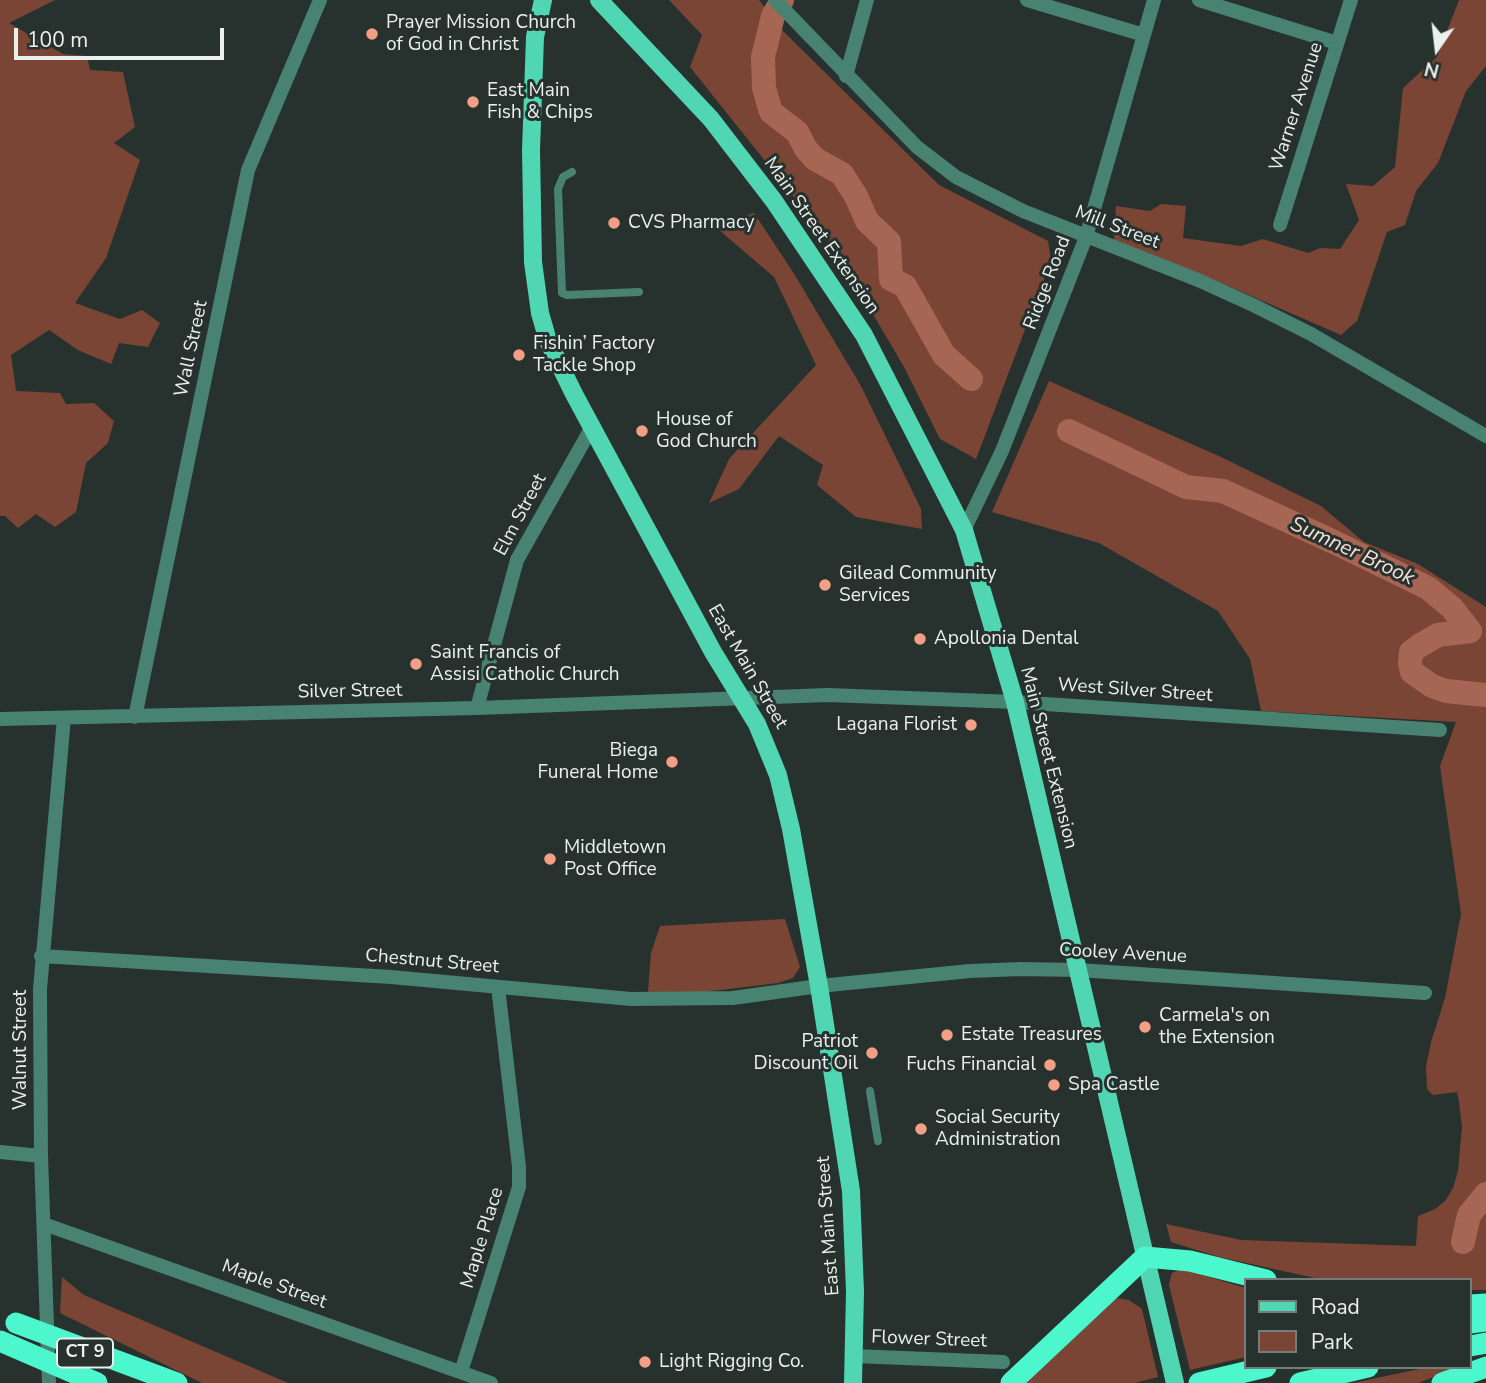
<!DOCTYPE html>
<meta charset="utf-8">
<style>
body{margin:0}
#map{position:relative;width:1486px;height:1383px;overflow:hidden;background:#27312e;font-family:"Nunito Sans",sans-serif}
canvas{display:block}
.legend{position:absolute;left:1244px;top:1278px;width:228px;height:91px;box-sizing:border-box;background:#27312e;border:2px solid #757d7b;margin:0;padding:9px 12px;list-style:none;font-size:21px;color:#eaf0ee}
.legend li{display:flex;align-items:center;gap:14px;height:35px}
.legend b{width:35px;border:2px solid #757d7b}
.north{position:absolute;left:1402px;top:14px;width:70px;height:70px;-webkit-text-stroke:5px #27312e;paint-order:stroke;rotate:194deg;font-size:19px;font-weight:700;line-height:28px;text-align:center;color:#eaf0ee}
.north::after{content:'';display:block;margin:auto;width:24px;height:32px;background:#eaf0ee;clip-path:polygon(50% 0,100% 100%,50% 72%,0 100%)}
.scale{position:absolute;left:14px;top:28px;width:210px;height:32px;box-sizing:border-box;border:4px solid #eaf0ee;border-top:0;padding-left:9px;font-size:21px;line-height:24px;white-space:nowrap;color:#eaf0ee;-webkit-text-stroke:5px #27312e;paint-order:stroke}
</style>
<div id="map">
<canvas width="1486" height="1383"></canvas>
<ul class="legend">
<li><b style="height:9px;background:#50d6b3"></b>Road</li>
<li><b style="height:19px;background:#7b4535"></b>Park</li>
</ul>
<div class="north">N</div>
<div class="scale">100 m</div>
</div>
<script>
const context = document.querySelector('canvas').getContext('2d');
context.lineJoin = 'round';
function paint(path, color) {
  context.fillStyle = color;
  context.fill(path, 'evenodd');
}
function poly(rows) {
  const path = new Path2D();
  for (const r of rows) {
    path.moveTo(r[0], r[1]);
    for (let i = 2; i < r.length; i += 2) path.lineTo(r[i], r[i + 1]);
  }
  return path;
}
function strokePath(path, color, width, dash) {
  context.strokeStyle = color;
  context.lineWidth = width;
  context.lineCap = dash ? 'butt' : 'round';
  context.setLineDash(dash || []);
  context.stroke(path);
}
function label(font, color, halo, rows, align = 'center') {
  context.font = font + ' "Nunito Sans",sans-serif';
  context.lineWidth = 6;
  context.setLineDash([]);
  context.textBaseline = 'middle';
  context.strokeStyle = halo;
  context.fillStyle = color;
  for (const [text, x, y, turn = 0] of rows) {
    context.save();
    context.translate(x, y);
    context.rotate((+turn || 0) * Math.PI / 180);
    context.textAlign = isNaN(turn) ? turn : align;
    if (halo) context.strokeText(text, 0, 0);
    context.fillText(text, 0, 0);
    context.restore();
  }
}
const green = poly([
 [0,0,55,0,9,23,63,54,87,56,90,70,123,72,135,127,114,143,140,160,106,258,75,303,120,319,142,310,160,323,148,347,119,343,111,364,78,350,49,330,11,355,16,391,60,393,66,404,94,403,114,421,108,443,86,463,76,512,55,527,36,514,18,528,5,516,0,516],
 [669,0,759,0,781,29,939,185,1048,241,1051,261,976,459,940,439,904,367,833,246,690,67,702,35],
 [1459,0,1486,0,1486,66,1466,91,1438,163,1416,191,1405,225,1387,232,1357,321,1341,335,1219,282,1114,242,1116,206,1150,211,1161,204,1186,206,1183,238,1241,246,1263,239,1308,253,1320,248,1340,249,1359,220,1346,184,1373,186,1395,167,1403,88,1437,57],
 [754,213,793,272,861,386,921,509,922,529,856,517,817,485,823,465,779,436,739,489,709,503,729,459,816,365,774,277,719,230,719,224],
 [1049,381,1221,457,1321,506,1364,542,1418,564,1486,607,1486,1290,1470,1290,1470,1280,1324,1280,1219,1257,1171,1242,1166,1224,1241,1240,1416,1246,1418,1216,1435,1209,1445,1201,1453,1188,1458,1171,1462,1127,1459,1102,1457,1092,1433,1095,1427,1089,1426,1067,1431,1042,1445,998,1461,914,1440,766,1456,722,1261,711,1250,659,1218,611,1099,543,992,512],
 [785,919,800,967,793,978,778,983,704,992,648,992,651,953,660,926],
 [1182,1269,1246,1288,1246,1357,1190,1370,1169,1285,1172,1273],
 [62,1277,84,1295,288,1383,202,1383,60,1313],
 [1117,1298,1129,1300,1142,1309,1158,1377,1135,1383,1022,1383,1106,1304],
 [1429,1367,1460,1367,1418,1383,1353,1383]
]);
const river = poly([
 [782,0,773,16,763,57,764,88,771,112,797,132,806,149,815,159,842,174,856,196,867,221,889,242,891,279,905,286,944,355,971,379],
 [1069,431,1186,487,1223,491,1334,542,1428,588,1452,608,1470,631,1438,635,1419,646,1411,652,1410,663,1412,672,1432,686,1446,691,1486,695],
 [1463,1242,1469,1215,1486,1194]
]);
const lane = poly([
 [572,172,563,177,558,189,562,293,567,295,639,292],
 [870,1091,878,1141]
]);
const street = poly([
 [775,0,917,147,956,177,1023,211,1198,280,1253,305,1311,334,1486,436],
 [1027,0,1144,35],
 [1199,0,1337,43],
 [846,76,867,0],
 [1280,225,1351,0],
 [964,530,1002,451,1086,237,1154,0],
 [477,708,517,560,592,427],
 [135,717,248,170,320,0],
 [0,719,477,708,828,695,1015,702,1440,730],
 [41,956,391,977,631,999,733,998,819,986,970,971,1021,969,1078,970,1425,993],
 [0,1152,41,1156],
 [44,1224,491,1383],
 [854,1356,1003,1362],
 [461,1372,519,1187,519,1167,498,987],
 [49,1383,41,1156,40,989,64,718]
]);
const primary = poly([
 [543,0,535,37,531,150,533,262,540,313,548,341,574,394,713,652,757,724,778,775,791,829,819,986,851,1191,855,1291,853,1383],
 [599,0,711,119,774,201,864,335,964,530,1015,702,1175,1383]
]);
const highway = poly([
 [1470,1305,1486,1304],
 [16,1323,177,1383],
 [1470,1323,1486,1321],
 [0,1341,97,1383],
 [1470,1346,1486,1343],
 [1011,1383,1145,1257,1190,1261,1266,1280],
 [1199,1383,1266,1367],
 [1300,1383,1368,1367],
 [1442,1383,1486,1367]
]);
const markers = [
 [372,34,7,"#f39f85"],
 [473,102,7,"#f39f85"],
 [614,223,7,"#f39f85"],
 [519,355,7,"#f39f85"],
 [642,431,7,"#f39f85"],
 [825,585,7,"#f39f85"],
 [920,639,7,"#f39f85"],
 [416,664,7,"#f39f85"],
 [971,725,7,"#f39f85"],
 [672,762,7,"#f39f85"],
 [550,859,7,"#f39f85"],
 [1145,1027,7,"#f39f85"],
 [947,1035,7,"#f39f85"],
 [872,1053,7,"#f39f85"],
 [1050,1065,7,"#f39f85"],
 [1054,1085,7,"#f39f85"],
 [921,1129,7,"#f39f85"],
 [645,1362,7,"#f39f85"]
];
const shields = [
 [85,1353,56]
];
const shieldNames = [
 ["CT 9",85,1353]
];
const poiNames = [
 ["Prayer Mission Church",386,23],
 ["of God in Christ",386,45],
 ["East Main",487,91],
 ["Fish & Chips",487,113],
 ["CVS Pharmacy",628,223],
 ["Fishin’ Factory",533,344],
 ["Tackle Shop",533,366],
 ["House of",656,420],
 ["God Church",656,442],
 ["Gilead Community",839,574],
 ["Services",839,596],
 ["Apollonia Dental",934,639],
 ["Saint Francis of",430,653],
 ["Assisi Catholic Church",430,675],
 ["Lagana Florist",957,725,"right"],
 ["Biega",658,751,"right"],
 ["Funeral Home",658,773,"right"],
 ["Middletown",564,848],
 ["Post Office",564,870],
 ["Carmela's on",1159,1016],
 ["the Extension",1159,1038],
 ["Estate Treasures",961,1035],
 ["Patriot",858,1042,"right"],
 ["Discount Oil",858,1064,"right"],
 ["Fuchs Financial",1036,1065,"right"],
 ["Spa Castle",1068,1085],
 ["Social Security",935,1118],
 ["Administration",935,1140],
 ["Light Rigging Co.",659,1362]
];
const streetNames = [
 ["Warner Avenue",1297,107,-72],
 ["Mill Street",1117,228,21],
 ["Main Street Extension",821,236,55],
 ["Ridge Road",1048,283,-69],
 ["Wall Street",192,349,-78],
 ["Elm Street",521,515,-62],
 ["East Main Street",747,667,60],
 ["West Silver Street",1135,691,4],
 ["Silver Street",350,692,-1],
 ["Main Street Extension",1048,758,76],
 ["Cooley Avenue",1123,954,3],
 ["Chestnut Street",432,962,5],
 ["Walnut Street",21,1050,-90],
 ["East Main Street",829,1226,-94],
 ["Maple Place",483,1238,-73],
 ["Maple Street",274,1285,20],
 ["Flower Street",929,1340,2]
];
const waterNames = [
 ["Sumner Brook",1352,552,25]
];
paint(green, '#7b4535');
strokePath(river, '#a76653', 24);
strokePath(lane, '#488271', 8);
strokePath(street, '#488271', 14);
strokePath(primary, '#50d6b3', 18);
strokePath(highway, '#4df7cd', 21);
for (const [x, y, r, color] of markers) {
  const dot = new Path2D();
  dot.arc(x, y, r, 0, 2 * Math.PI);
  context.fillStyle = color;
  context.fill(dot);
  strokePath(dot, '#27312e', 2.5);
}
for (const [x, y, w] of shields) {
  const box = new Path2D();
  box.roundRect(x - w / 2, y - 14.5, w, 29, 5);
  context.fillStyle = '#27312e';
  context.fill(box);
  strokePath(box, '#eaf0ee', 2);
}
label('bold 18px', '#eaf0ee', null, shieldNames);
label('19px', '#eaf0ee', '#27312e', poiNames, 'left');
label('19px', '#eaf0ee', '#27312e', streetNames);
label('italic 21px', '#f3dfd9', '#27312e', waterNames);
</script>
